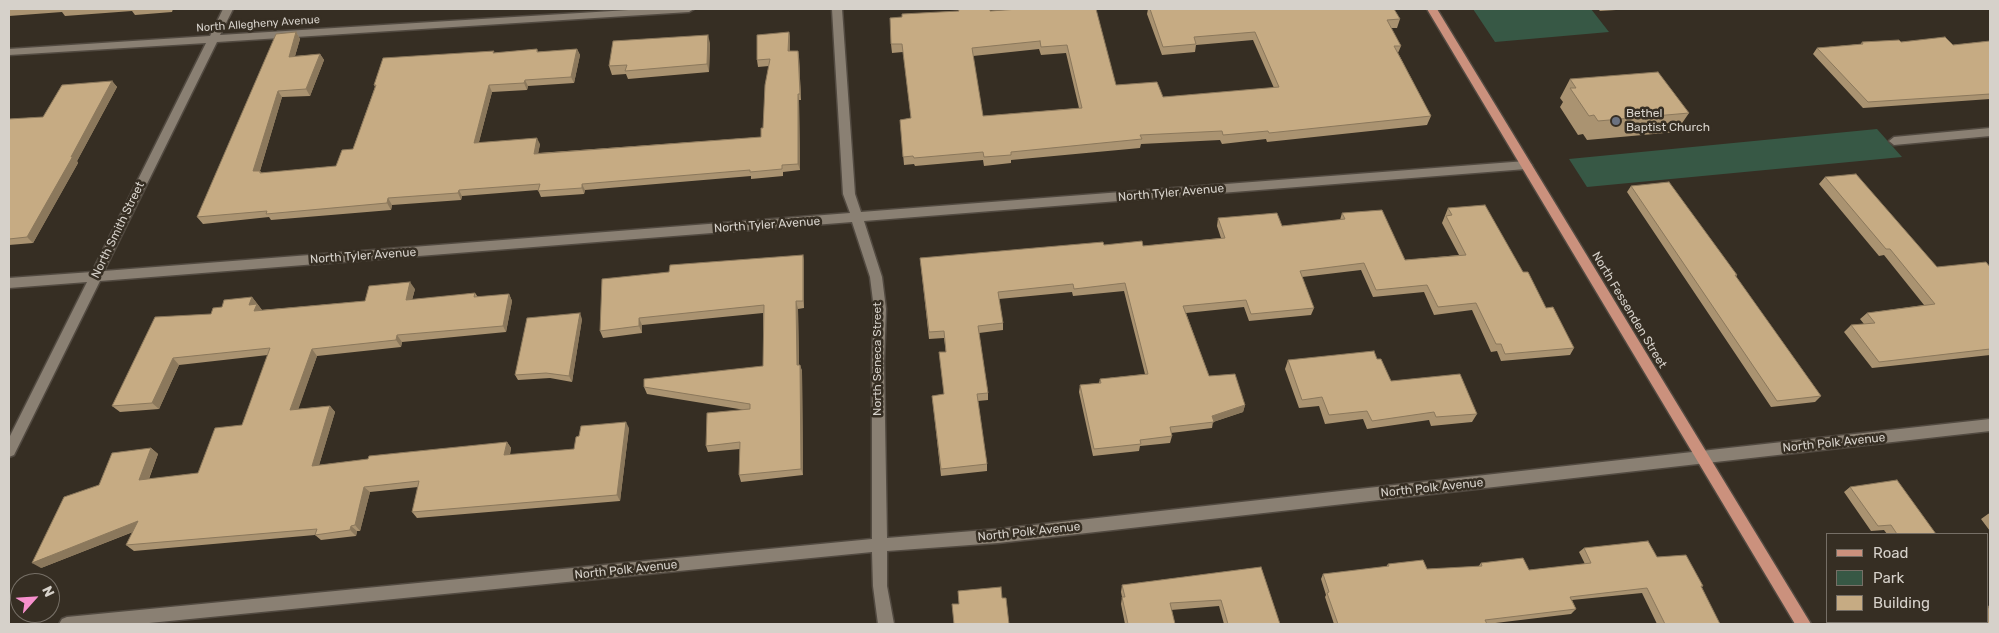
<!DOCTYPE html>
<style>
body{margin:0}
#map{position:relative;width:1999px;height:633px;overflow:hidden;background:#362e23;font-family:Rubik,sans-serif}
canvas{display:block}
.frame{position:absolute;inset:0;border:10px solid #d6d1ca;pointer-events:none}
.legend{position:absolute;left:1826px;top:533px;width:162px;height:90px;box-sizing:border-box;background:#362e23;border:1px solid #766f66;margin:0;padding:6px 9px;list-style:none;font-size:15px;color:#d6d1ca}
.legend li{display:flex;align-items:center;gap:10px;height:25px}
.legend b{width:25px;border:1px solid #766f66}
.north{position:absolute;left:10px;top:573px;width:50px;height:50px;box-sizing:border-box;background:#362e23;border:1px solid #766f66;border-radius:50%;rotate:64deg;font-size:14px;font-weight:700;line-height:20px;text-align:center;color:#d6d1ca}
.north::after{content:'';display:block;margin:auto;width:18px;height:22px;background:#f790cd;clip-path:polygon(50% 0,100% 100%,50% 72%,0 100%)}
</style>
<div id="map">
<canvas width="1999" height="633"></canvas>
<div class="frame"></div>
<ul class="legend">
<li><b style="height:6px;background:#cb917d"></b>Road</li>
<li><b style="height:14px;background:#375845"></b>Park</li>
<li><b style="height:14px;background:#c6ab83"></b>Building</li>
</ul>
<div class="north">N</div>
</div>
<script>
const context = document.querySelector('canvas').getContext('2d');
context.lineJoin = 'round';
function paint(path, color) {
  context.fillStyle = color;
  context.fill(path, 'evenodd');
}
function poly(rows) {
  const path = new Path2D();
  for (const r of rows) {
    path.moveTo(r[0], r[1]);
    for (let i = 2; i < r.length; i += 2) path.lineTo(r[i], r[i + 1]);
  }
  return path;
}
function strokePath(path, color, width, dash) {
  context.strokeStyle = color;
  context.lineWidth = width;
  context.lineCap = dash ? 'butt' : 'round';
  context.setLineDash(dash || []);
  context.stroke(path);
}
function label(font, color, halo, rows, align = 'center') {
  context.font = font + ' Rubik,sans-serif';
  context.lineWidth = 5;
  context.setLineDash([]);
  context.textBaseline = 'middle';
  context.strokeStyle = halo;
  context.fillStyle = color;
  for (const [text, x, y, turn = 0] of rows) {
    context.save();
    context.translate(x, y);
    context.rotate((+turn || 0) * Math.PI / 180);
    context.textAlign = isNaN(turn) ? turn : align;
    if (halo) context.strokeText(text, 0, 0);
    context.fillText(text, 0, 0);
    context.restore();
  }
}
const green = poly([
 [1473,9,1591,9,1609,32,1495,42],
 [1877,129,1902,157,1587,187,1569,159]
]);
const minor = poly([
 [223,9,233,9,220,35,645,9,694,9,689,12,217,42,104,271,850,213,843,194,832,9,842,9,855,194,861,212,1526,161,1532,165,1526,169,864,221,882,277,886,309,884,362,887,538,998,529,1990,419,1990,431,998,543,887,551,887,586,894,624,878,624,873,586,872,552,139,624,59,624,62,619,67,617,872,539,872,362,874,309,870,277,852,222,100,281,14,455,9,457,9,438,87,282,9,288,9,278,92,272,206,43,9,55,9,49,210,36,223,9],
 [1990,128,1990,136,1894,145,1889,141,1894,137,1990,128]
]);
const major = poly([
 [1427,9,1437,9,1811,624,1795,624,1427,9]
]);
const wall = poly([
 [9,9,173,9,172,12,135,15,132,11,65,16,62,12,9,16],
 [1040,9,1116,85,1163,97,1274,88,1253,40,1196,45,1195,52,1162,55,1147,14,1148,9,1394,9,1400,19,1397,28,1391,28,1401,46,1398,53,1431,116,1427,125,1267,142,1266,139,1222,144,1220,140,1141,144,1140,148,1011,160,1011,163,984,166,983,160,915,166,914,164,904,165,900,120,911,118,903,52,892,53,891,44,990,11],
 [1039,49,1041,55,1066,53,1079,108,983,116,973,56],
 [1598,9,1632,9,1600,11],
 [296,32,300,39,295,56,320,54,324,60,310,96,282,97,260,171,262,173,336,166,353,149,375,87,374,85,494,53,537,49,538,52,577,49,580,55,574,83,528,86,527,90,492,92,479,142,540,144,538,153,761,137,763,128,769,66,758,67,757,60,789,32,790,38,790,51,798,51,799,57,801,100,799,100,800,170,783,172,783,176,751,179,751,176,585,190,584,194,541,197,538,190,462,196,461,200,392,205,391,210,271,220,269,217,203,224,197,217],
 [1990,41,1990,99,1863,108,1813,54,1817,48,1861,44,1862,42,1901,42,1953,45],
 [710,43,709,72,628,79,626,74,612,75,609,66],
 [1570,79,1689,113,1676,132,1587,140,1583,134,1578,135,1560,107,1563,102,1560,98],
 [112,81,117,87,77,161,78,163,33,243,9,245,9,119,43,117],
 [1825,177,1937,267,1990,267,1990,355,1872,368,1844,332,1851,325,1864,324,1860,319,1867,313,1924,305,1884,255,1879,256,1819,184],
 [1631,186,1737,275,1736,277,1821,396,1815,402,1771,407,1627,192],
 [1448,208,1523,272,1546,308,1574,348,1570,355,1501,361,1497,351,1491,352,1472,310,1434,315,1424,292,1373,297,1361,270,1302,277,1314,308,1311,315,1249,321,1244,307,1186,313,1209,376,1245,405,1243,412,1213,422,1212,428,1171,433,1172,436,1170,443,1140,446,1139,451,1093,456,1079,392,1080,385,1099,383,1100,379,1145,374,1124,291,1073,296,1072,292,999,299,1003,323,1003,330,979,333,988,393,988,400,978,401,987,464,987,471,941,476,932,396,944,394,940,360,946,352,944,338,929,339,920,258,1104,245,1143,246,1221,238,1217,226,1218,218,1282,226,1340,220,1342,213,1405,260,1459,255,1442,223],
 [803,255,804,262,804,308,798,309,799,365,800,365,802,371,803,475,741,482,739,475,740,449,708,452,706,446,745,410,647,394,644,387,763,366,763,313,642,325,642,333,603,338,600,331,669,272],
 [415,289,412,300,475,293,478,297,509,294,512,301,506,332,402,342,401,347,317,356,298,409,330,406,335,412,319,465,507,442,511,448,510,455,574,449,629,428,620,501,417,518,412,512,418,487,370,492,360,531,357,531,356,536,321,540,315,535,134,551,126,545,133,532,41,568,99,485,151,448,158,454,149,479,198,473,242,425,268,355,179,365,159,409,120,412,112,406,211,314,222,307,252,297,262,310,365,301],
 [582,319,572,382,550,378,518,380,515,375],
 [1377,359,1391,381,1477,414,1472,422,1431,426,1429,420,1367,429,1363,419,1325,424,1319,406,1299,408,1285,369,1288,360],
 [1850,487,1936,534,1887,534,1884,530,1871,531,1844,492],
 [1990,513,1990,531,1981,519,1988,514],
 [1584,548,1657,557,1703,586,1701,588,1720,624,1657,624,1642,593,1572,600,1576,609,1571,614,1487,624,1334,624,1325,597,1326,595,1321,579,1323,574,1386,567,1388,564,1427,569,1478,567,1481,563,1529,570,1585,564,1579,552],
 [1261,567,1280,624,1224,624,1219,606,1171,610,1175,624,1125,624,1121,604,1122,597,1121,592,1122,585],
 [1934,622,1988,622,1990,624,1935,624]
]);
const shadedWall = poly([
 [296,32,300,39,293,63,289,57],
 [789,32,790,38,790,58,788,51],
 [708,35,710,43,709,72,707,64],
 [577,49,580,55,574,83,571,77],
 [798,51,799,57,801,100,800,94],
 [320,54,324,60,310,96,306,89],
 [525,80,528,86,527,90,524,83],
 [112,81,117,87,77,161,78,163,33,243,27,237],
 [489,85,492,92,477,149,474,143],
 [278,91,282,97,258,177,253,171],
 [798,94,799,100,800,170,798,164],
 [537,138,540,144,537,160,534,154],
 [582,184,585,190,584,194,582,188],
 [459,190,462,196,461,200,458,193],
 [388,198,392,205,391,210,387,203],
 [803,255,804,262,804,308,803,301],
 [410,282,415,289,410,307,406,300],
 [509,294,512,301,506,332,503,326],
 [252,297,262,310,260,317,249,305],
 [796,301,798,309,799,372,797,365],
 [580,313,582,319,572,382,569,376],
 [639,318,642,325,642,333,639,326],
 [397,335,402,342,401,347,396,340],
 [312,349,317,356,296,416,290,410],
 [173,358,179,365,159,409,152,403],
 [800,365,802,371,803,475,801,469],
 [1245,405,1243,412,1213,422,1212,416],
 [330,406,335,412,317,472,312,466],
 [626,422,629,428,620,501,617,495],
 [507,442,511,448,508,461,504,455],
 [151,448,158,454,146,486,139,480],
 [364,487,370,492,360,531,355,525],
 [138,521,145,527,41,568,32,563],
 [351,526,357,531,356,536,350,530]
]);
const building = poly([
 [958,9,990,9,990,11,1019,9,1096,9,1116,85,1157,82,1163,97,1279,87,1255,32,1194,37,1196,44,1163,47,1150,9,1394,9,1400,19,1387,20,1401,46,1394,46,1431,116,1269,133,1268,131,1223,135,1222,131,1140,135,1142,139,1011,152,1011,155,984,157,983,152,914,158,913,156,903,157,900,120,911,118,902,44,891,44,890,18,902,17,902,14,959,11,958,9],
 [1040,41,1041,47,1067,45,1082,108,983,116,972,48,1040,41],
 [296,32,289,57,320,54,306,89,278,91,253,171,260,171,260,173,336,166,342,150,353,149,376,85,374,85,383,58,494,51,493,53,537,49,537,52,577,49,571,77,525,80,524,83,489,85,474,143,537,138,534,154,761,137,761,128,763,128,765,85,770,59,757,60,757,35,789,32,788,51,798,51,800,94,798,94,798,164,782,165,782,169,750,172,750,170,582,184,582,188,538,191,540,184,459,190,458,193,388,198,387,203,266,214,267,211,197,217,276,34,296,32],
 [708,35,707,64,625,71,627,65,609,66,613,41,708,35],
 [1945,37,1953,45,1990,41,1990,94,1868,102,1817,48,1863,44,1862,42,1899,40,1901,42,1945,37],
 [1658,72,1689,113,1598,121,1594,115,1589,116,1570,88,1576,88,1570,79,1658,72],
 [112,81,71,157,73,156,27,237,9,239,9,119,43,117,62,85,112,81],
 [1856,174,1937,267,1986,262,1990,267,1990,349,1879,362,1851,325,1875,323,1867,313,1935,304,1890,249,1886,249,1825,177,1856,174],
 [1669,182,1737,275,1735,275,1821,396,1777,401,1631,186,1669,182],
 [1485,205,1523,272,1528,272,1546,308,1553,307,1574,348,1505,354,1501,344,1496,344,1476,303,1438,307,1427,285,1376,290,1364,263,1300,271,1314,308,1251,314,1246,300,1183,306,1209,376,1235,374,1245,405,1212,416,1214,422,1170,427,1172,436,1140,440,1141,444,1094,449,1080,385,1101,383,1100,379,1148,374,1125,283,1074,289,1073,284,998,292,1003,323,978,326,988,393,977,394,987,464,941,469,932,396,944,394,939,352,946,352,944,331,929,332,920,258,1103,242,1104,245,1142,241,1143,246,1225,238,1218,218,1277,213,1282,226,1345,219,1342,213,1382,210,1405,260,1466,255,1446,216,1452,215,1448,208,1485,205],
 [803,255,803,301,796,301,797,365,800,365,801,469,739,475,740,442,706,446,707,413,750,409,750,404,644,387,644,379,763,366,764,305,639,318,639,326,600,331,602,279,669,272,670,265,803,255],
 [410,282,406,300,475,293,474,297,509,294,503,326,397,335,396,340,312,349,290,410,330,406,312,466,368,459,369,456,507,442,504,455,574,449,576,437,579,436,581,426,626,422,617,495,412,512,419,481,364,487,355,525,351,526,350,530,315,535,317,529,126,545,138,521,32,563,64,497,99,485,112,453,151,448,139,480,198,473,215,428,242,425,270,348,173,358,152,403,112,406,155,317,211,314,213,308,222,307,224,300,252,297,249,305,257,304,254,311,365,301,369,286,410,282],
 [580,313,569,376,546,373,515,375,527,318,580,313],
 [1374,351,1377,359,1381,359,1391,381,1460,374,1477,414,1436,417,1434,412,1372,421,1367,411,1329,415,1322,397,1302,400,1288,360,1374,351],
 [1897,480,1936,534,1897,534,1891,525,1878,526,1850,487,1897,480],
 [1648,541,1657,557,1686,555,1703,586,1701,586,1720,624,1665,624,1647,588,1570,597,1576,609,1485,620,1487,624,1338,624,1327,593,1329,592,1323,574,1389,566,1388,564,1423,560,1427,569,1482,566,1481,563,1523,558,1529,570,1591,563,1584,548,1648,541],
 [1261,567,1280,624,1228,624,1221,600,1170,603,1175,624,1128,624,1122,597,1125,597,1122,585,1261,567],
 [1001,587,1002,598,1006,598,1009,624,954,624,952,604,959,604,958,591,1001,587],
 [1988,606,1990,610,1990,624,1946,624,1945,622,1988,622,1988,606]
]);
const markers = [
 [1616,121,5,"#6b7280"]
];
const farStreetnames = [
 ["North Allegheny Avenue",258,24,-4]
];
const poiNames = [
 ["Bethel",1626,114],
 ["Baptist Church",1626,128]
];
const streetNames = [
 ["North Tyler Avenue",1171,193,-5],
 ["North Tyler Avenue",767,225,-4],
 ["North Smith Street",118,230,-64],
 ["North Tyler Avenue",363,256,-4],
 ["North Fessenden Street",1629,310,59],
 ["North Seneca Street",878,359,-90],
 ["North Polk Avenue",1834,443,-6],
 ["North Polk Avenue",1432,488,-6],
 ["North Polk Avenue",1029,532,-6],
 ["North Polk Avenue",626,570,-6]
];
paint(green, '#375845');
strokePath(minor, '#524a41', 3);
strokePath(major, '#524a41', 3);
paint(minor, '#8a8073');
paint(major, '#cb917d');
paint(wall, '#aa9371');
paint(shadedWall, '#8b785c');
paint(building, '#c6ab83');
strokePath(building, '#8b785c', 1);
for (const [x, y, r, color] of markers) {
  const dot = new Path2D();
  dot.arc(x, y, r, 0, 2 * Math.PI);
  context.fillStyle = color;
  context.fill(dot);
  strokePath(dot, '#362e23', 2);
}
label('11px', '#d6d1ca', '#362e23', farStreetnames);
label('12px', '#d6d1ca', '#362e23', poiNames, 'left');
label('12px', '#d6d1ca', '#362e23', streetNames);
</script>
